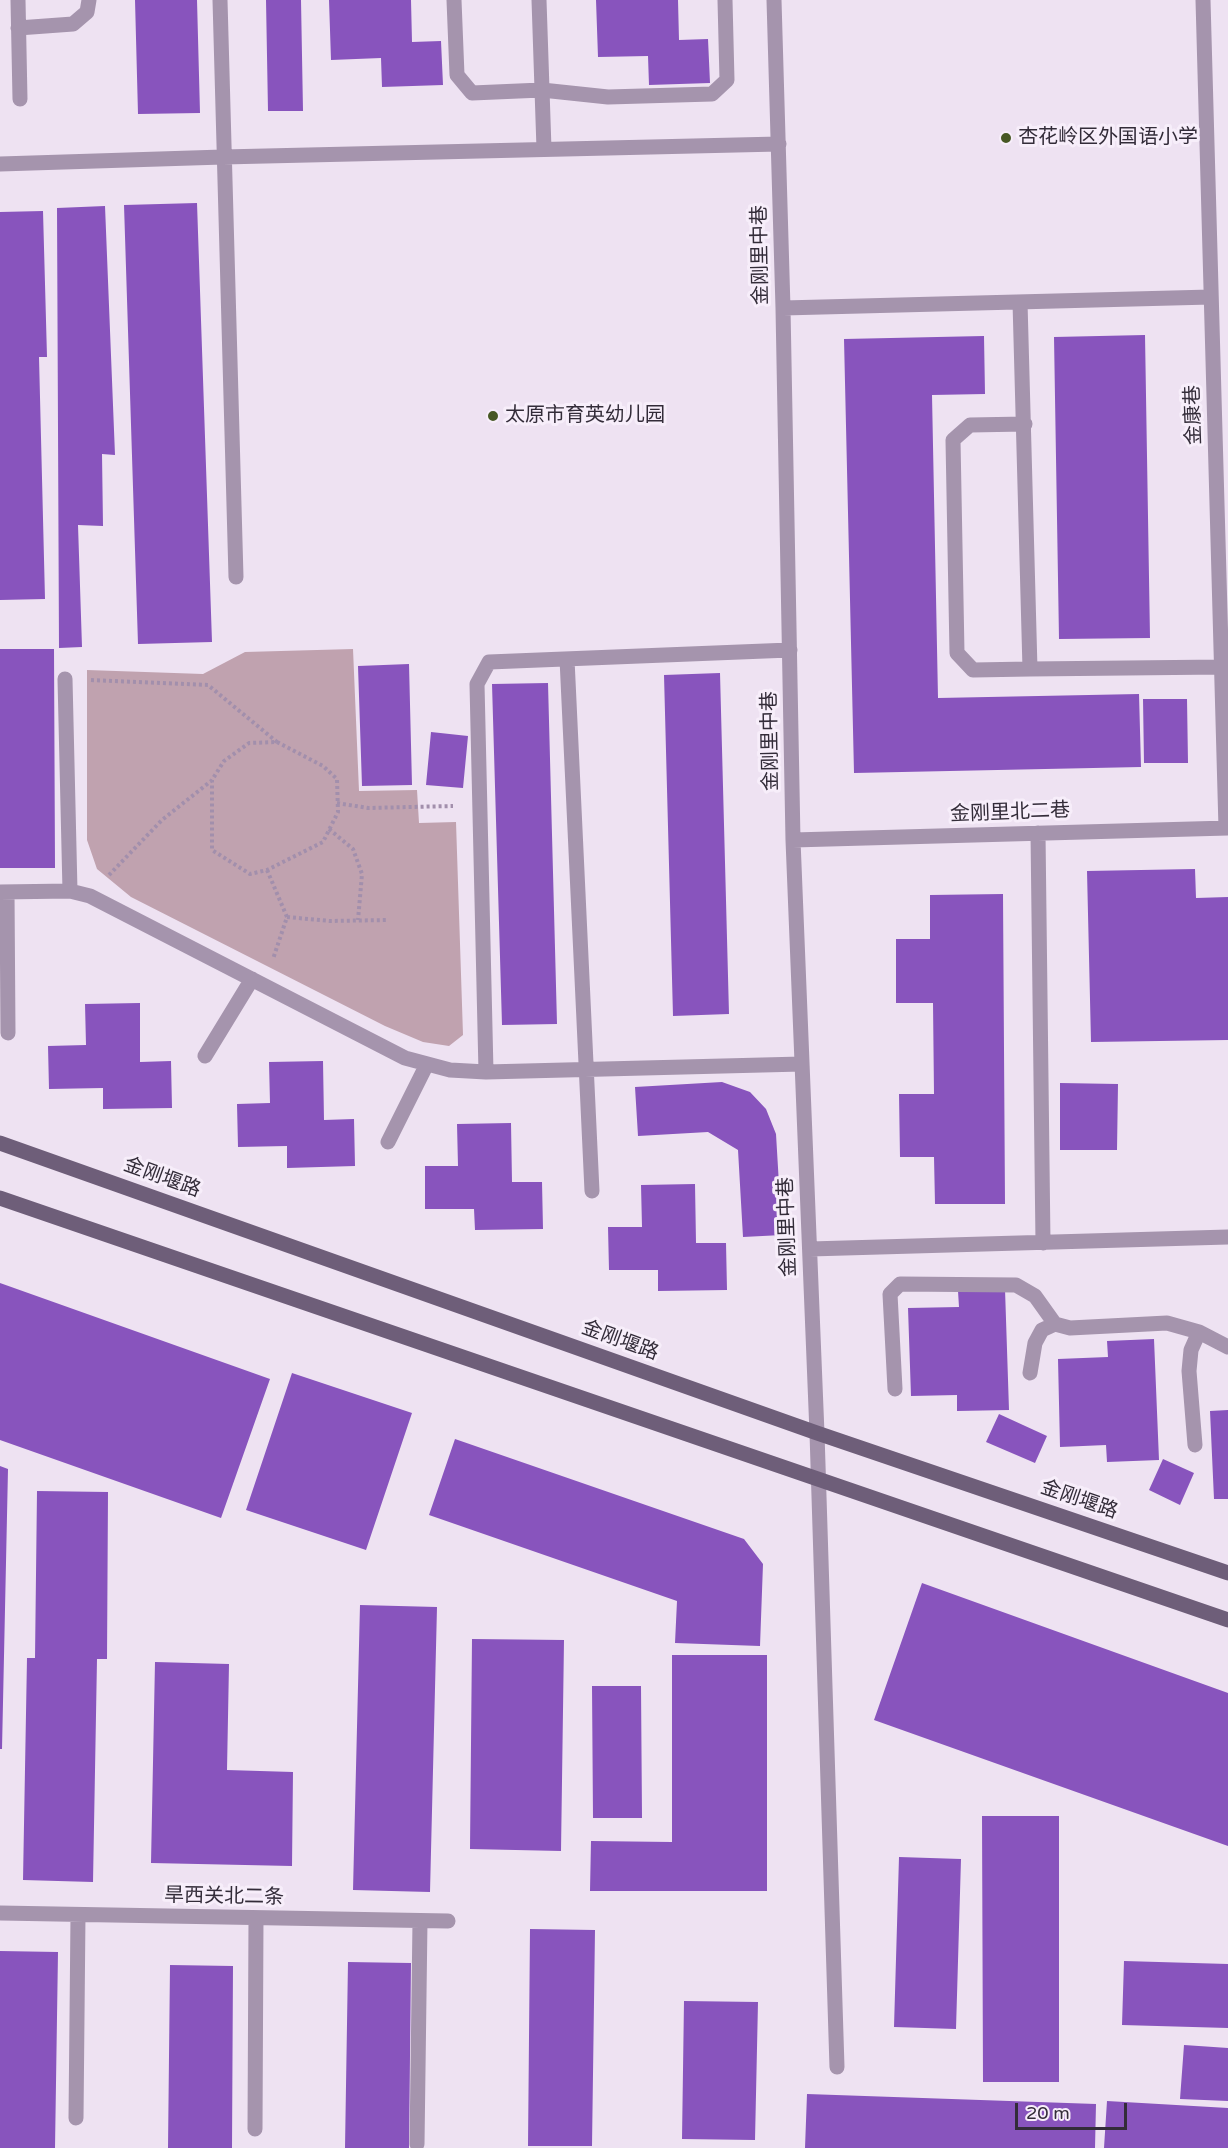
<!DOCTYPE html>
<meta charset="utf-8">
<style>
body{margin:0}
#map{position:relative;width:1228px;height:2148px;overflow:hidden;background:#eee2f2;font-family:"Varela Round",sans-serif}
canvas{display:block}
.scale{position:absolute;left:1015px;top:2103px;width:112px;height:27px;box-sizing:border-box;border:3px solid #332c39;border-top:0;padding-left:8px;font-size:18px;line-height:21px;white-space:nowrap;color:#332c39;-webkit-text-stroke:4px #f7eefa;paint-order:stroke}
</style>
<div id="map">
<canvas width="1228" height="2148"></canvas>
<div class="scale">20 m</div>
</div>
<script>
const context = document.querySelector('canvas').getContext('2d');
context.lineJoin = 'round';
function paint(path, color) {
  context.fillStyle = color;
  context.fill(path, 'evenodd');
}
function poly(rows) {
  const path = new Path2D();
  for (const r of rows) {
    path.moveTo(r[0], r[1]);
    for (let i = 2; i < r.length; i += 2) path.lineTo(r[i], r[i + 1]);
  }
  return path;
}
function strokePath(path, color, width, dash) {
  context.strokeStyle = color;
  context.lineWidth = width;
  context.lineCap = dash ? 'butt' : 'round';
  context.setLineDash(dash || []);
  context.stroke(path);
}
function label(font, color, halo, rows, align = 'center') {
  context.font = font + ' "Varela Round","Noto Sans SC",sans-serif';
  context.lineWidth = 6;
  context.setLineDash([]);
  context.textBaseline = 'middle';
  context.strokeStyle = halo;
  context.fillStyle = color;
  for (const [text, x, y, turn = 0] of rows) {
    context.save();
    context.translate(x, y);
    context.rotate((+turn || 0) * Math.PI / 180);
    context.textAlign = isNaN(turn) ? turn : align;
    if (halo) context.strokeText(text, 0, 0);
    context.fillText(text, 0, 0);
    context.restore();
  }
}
const green = poly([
 [353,649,359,791,417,790,419,823,456,822,463,1035,449,1046,423,1042,385,1026,131,897,97,869,87,840,87,670,203,674,245,652]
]);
const building = poly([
 [135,0,197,0,200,113,138,114],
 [266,0,301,0,303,111,268,111],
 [329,0,411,0,412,42,441,41,443,85,382,87,381,58,331,60],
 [596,0,678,0,679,40,708,39,710,83,649,85,648,56,598,57],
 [197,203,212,642,138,644,124,205],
 [105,206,115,455,102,454,103,526,78,525,82,647,59,648,57,208],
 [43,211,47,357,39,357,45,599,0,600,0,212],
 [1145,335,1150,638,1059,639,1054,337],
 [984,336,985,394,932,395,938,698,1139,694,1141,767,854,773,844,339],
 [0,649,54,649,55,868,0,868],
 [409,664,412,785,362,786,358,666],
 [720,673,729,1014,673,1016,664,675],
 [548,683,557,1024,502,1025,492,684],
 [1143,699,1187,699,1188,763,1144,763],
 [431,732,468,736,463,788,426,785],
 [1195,869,1196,898,1228,897,1228,1040,1091,1042,1087,871],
 [1003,894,1005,1204,935,1204,934,1157,900,1157,899,1094,934,1094,933,1003,896,1003,896,939,930,939,930,895],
 [140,1003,140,1062,171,1061,172,1108,103,1109,103,1088,49,1089,48,1046,86,1045,85,1004],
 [323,1061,324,1120,354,1119,355,1166,287,1168,287,1146,238,1147,237,1104,270,1103,269,1062],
 [722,1082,750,1092,766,1109,776,1134,782,1235,743,1237,738,1150,708,1132,638,1136,635,1087],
 [1060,1083,1118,1084,1117,1150,1060,1150],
 [511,1123,512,1182,542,1182,543,1229,475,1230,474,1209,425,1209,425,1166,458,1166,457,1124],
 [695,1184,696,1243,726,1243,727,1290,658,1291,658,1270,609,1270,608,1227,642,1227,641,1185],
 [0,1283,270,1379,221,1518,0,1440],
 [1005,1289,1009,1410,957,1411,957,1395,911,1396,908,1308,959,1307,958,1291],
 [1154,1339,1159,1460,1107,1462,1106,1445,1060,1447,1058,1359,1108,1357,1107,1341],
 [292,1373,412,1413,366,1550,246,1510],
 [1228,1410,1228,1499,1214,1499,1210,1411],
 [999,1414,1047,1436,1035,1463,986,1442],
 [455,1439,744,1539,763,1564,760,1646,675,1643,677,1601,429,1515],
 [1163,1459,1194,1473,1180,1505,1149,1490],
 [0,1466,8,1469,2,1749,0,1749],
 [37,1491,108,1492,107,1659,97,1659,93,1882,23,1880,27,1658,35,1658],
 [922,1583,1228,1693,1228,1846,874,1720],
 [360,1605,437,1607,430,1892,353,1890],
 [472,1639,564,1640,561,1851,470,1849],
 [672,1655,767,1655,767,1891,590,1891,591,1841,672,1842],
 [155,1662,229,1664,227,1770,293,1772,292,1866,151,1863],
 [592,1686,641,1686,642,1818,593,1818],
 [982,1816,1059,1816,1059,2082,983,2082],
 [899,1857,961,1859,956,2029,894,2027],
 [530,1929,595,1930,592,2146,528,2146],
 [0,1951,58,1952,55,2148,0,2148],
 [1124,1961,1228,1964,1228,2028,1122,2025],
 [348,1962,411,1963,409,2148,345,2148],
 [170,1965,233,1966,232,2148,168,2148],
 [684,2001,758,2002,755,2140,682,2139],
 [1184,2045,1228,2048,1228,2101,1180,2099],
 [807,2094,1096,2104,1095,2148,805,2148],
 [1107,2101,1228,2108,1228,2148,1104,2148]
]);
const path = poly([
 [91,680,208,685,277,742],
 [277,742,323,766,337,779,338,812,323,842,267,870,250,874,212,850,212,780,224,761,249,743,277,742],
 [337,803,368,808,453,806],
 [329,829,353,849,362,874,358,920],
 [267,870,287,917,273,959],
 [109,875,162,820,211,781],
 [287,917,330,921,388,920]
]);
const minor = poly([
 [18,0,20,99],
 [220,0,236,577],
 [454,0,457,75,472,93,542,90,608,97,712,94,727,80,725,0],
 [539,0,544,149],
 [774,0,783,308,793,840,817,1433,837,2067],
 [1203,0,1226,828],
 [18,28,73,24,87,12,89,0],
 [0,164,223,157,779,144],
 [1020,302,1030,669,1222,667],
 [783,308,1211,297],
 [1025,424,970,425,953,440,957,653,973,670,1030,669],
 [567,659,592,1191],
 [65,679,70,891],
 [1038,833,1043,1243],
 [793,840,1228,828],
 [0,892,70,891,90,896,405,1058,450,1070,486,1072,802,1064],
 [7,892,8,1033],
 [205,1056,252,979],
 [486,1072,477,684,489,662,790,650],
 [388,1142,427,1064],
 [810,1249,1228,1237],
 [1030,1373,1035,1343,1042,1330,1055,1324],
 [895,1389,890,1294,900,1284,1016,1285,1035,1296,1055,1324,1070,1328,1167,1323,1199,1332,1228,1347],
 [1195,1445,1189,1371,1191,1350,1199,1332],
 [0,1913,448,1921],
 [76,2118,78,1915],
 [255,2129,256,1918],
 [417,2144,420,1921]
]);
const major = poly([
 [0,1143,817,1433,1228,1573],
 [0,1198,1228,1620]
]);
const markers = [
 [1006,138,6,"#475824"],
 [493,416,6,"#475824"]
];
const poiNames = [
 ["杏花岭区外国语小学",1018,138],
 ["太原市育英幼儿园",505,416]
];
const streetNames = [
 ["金刚里中巷",761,255,-91],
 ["金康巷",1194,415,-92],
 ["金刚里中巷",771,741,-91],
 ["金刚里北二巷",1010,813,-2],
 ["金刚堰路",162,1178,20],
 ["金刚里中巷",788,1227,-92],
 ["金刚堰路",620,1341,20],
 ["金刚堰路",1079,1500,19],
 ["旱西关北二条",224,1897,1]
];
paint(green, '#c0a2af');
paint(building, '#8854bd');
strokePath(path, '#a28fac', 4, [3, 3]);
strokePath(minor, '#a594ad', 15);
strokePath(major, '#6e5e79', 15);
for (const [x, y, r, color] of markers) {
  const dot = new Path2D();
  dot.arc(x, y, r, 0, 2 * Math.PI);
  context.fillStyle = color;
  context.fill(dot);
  strokePath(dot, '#f7eefa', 2);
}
label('20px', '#332c39', '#f7eefa', poiNames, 'left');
label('20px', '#332c39', '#f7eefa', streetNames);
</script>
